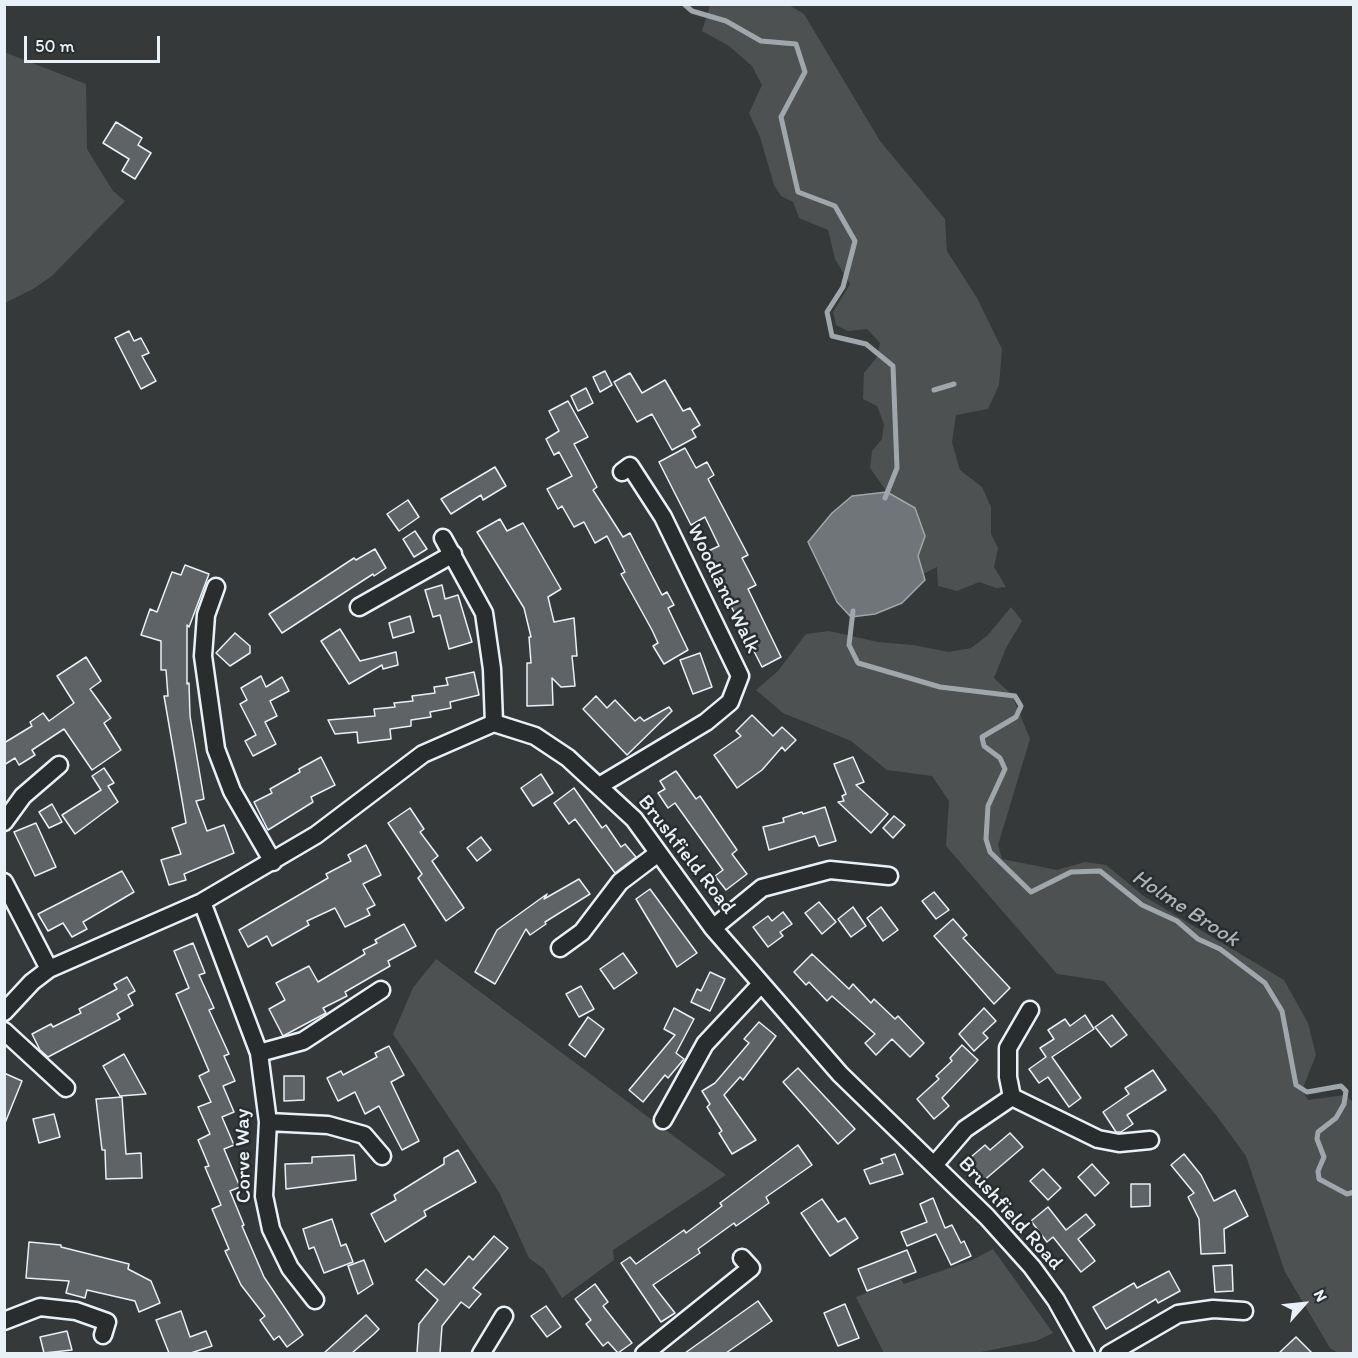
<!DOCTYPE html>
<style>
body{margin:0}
#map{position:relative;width:1358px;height:1358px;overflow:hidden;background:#35393a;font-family:Itim,sans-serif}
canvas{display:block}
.frame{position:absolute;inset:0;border:6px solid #e8f1f8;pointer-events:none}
.north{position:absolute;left:1274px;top:1274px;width:60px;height:60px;-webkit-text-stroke:4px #2a2d2e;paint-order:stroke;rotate:63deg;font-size:16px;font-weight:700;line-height:24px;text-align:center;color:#e8f1f8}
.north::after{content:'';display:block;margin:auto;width:21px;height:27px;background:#e8f1f8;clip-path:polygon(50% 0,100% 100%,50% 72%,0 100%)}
.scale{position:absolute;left:24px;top:36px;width:136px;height:27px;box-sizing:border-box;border:3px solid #e8f1f8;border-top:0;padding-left:8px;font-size:18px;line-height:21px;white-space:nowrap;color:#e8f1f8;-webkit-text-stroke:4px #2a2d2e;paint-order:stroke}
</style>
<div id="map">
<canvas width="1358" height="1358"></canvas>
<div class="frame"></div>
<div class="north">N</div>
<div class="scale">50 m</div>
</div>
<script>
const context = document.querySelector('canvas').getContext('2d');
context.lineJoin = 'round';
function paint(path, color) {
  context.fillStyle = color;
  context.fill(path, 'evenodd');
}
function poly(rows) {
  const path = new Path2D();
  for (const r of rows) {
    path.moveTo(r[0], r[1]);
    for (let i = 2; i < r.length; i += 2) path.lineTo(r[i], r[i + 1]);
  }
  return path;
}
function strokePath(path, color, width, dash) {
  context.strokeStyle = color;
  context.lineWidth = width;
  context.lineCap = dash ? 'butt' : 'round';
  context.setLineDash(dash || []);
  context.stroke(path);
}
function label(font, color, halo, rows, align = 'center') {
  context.font = font + ' Itim,sans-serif';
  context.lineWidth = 5;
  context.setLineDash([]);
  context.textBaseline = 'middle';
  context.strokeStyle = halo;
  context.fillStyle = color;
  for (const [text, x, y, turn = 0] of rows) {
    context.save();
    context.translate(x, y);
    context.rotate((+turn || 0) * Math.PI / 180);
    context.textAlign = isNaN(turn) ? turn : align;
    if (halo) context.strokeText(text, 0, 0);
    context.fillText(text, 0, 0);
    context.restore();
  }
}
const green = poly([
 [710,5,789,5,804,14,880,141,945,219,947,251,977,298,1002,349,999,385,988,409,956,415,952,442,960,470,982,487,991,507,991,534,998,548,994,567,1006,587,996,588,979,582,957,591,938,586,937,567,923,574,918,556,925,536,915,509,887,492,870,468,872,451,882,439,884,424,877,406,863,399,864,373,877,357,880,343,867,329,848,331,836,325,833,312,850,284,835,259,828,230,799,218,793,202,781,196,774,185,760,137,749,113,762,85,752,66,729,46,702,31],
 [4,52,86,84,87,149,113,191,125,201,52,276,33,289,5,303],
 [1011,607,1022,621,1006,648,994,678,1012,695,1030,739,998,845,1002,859,1057,870,1085,862,1106,865,1145,897,1284,980,1308,1023,1316,1055,1302,1090,1308,1100,1345,1095,1353,1102,1353,1353,1338,1353,1330,1348,1285,1272,1246,1156,1216,1115,1104,981,1057,974,946,846,949,801,932,776,887,770,851,741,783,713,756,690,778,671,806,634,829,631,878,642,913,645,949,652,971,648,987,636],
 [436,959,726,1175,613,1250,614,1260,562,1298,544,1269,529,1258,499,1192,393,1034,413,988],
 [993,1249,1053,1333,1036,1341,976,1353,884,1353,856,1297,901,1279,904,1284,972,1260]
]);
const water = poly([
 [887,492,915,508,925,536,918,556,925,580,902,603,875,614,851,617,837,602,808,542,832,513,852,496,887,492]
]);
const stream = poly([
 [684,4,692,11,726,21,761,41,796,44,805,72,781,117,798,192,835,206,855,241,843,287,827,312,832,336,866,344,893,366,897,468,885,498],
 [934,390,954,384],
 [853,611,849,645,858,663,940,687,1015,696,1021,706,1016,717,982,737,984,746,1000,758,1005,769,988,806,986,839,990,852,1031,892,1071,872,1100,871,1142,905,1177,921,1198,939,1220,949,1265,983,1282,1011,1296,1085,1307,1092,1341,1086,1346,1091,1344,1104,1336,1118,1318,1132,1317,1139,1324,1157,1318,1171,1319,1179,1347,1194,1354,1192]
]);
const building = poly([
 [116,122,142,138,138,145,151,153,135,179,122,171,129,159,103,143,116,122],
 [129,331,134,341,141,338,149,353,142,356,156,381,141,389,115,338,129,331],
 [605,371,612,385,600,392,593,377,605,371],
 [630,373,642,393,665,380,683,411,690,408,700,425,692,430,696,437,672,450,652,414,637,422,614,382,630,373],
 [586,388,593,403,578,411,571,396,586,388],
 [568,401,588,437,574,444,597,487,593,490,623,537,630,533,662,595,667,592,674,605,668,608,688,650,664,664,653,646,658,643,652,630,621,574,625,572,607,536,595,543,584,522,574,527,562,506,558,509,547,489,572,476,559,452,554,455,546,439,559,431,549,411,568,401],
 [685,448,696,468,707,462,714,475,708,479,748,555,742,558,756,585,748,589,781,657,762,667,704,553,719,546,705,517,691,525,659,462,685,448],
 [495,467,506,486,483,500,481,495,451,514,441,499,495,467],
 [408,500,419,517,399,531,387,514,408,500],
 [500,519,507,531,523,523,561,589,548,597,554,622,574,618,577,656,572,656,575,686,561,687,552,678,553,705,527,706,527,663,531,663,529,637,531,637,524,608,477,532,500,519],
 [415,531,427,549,414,557,403,539,415,531],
 [375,549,386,568,374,576,373,574,282,633,269,614,354,558,356,560,375,549],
 [185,565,209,574,189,627,187,625,187,684,189,683,190,716,204,799,196,801,207,831,224,825,234,853,184,874,186,880,169,885,161,860,181,854,172,828,186,823,164,696,168,696,166,670,161,670,161,641,141,635,150,609,157,612,172,572,181,575,185,565],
 [442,585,445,599,458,595,472,642,449,649,440,615,433,617,425,590,442,585],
 [410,616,414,632,393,638,389,623,410,616],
 [340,629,360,661,396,652,398,665,383,669,382,665,349,684,321,641,340,629],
 [235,633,250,646,250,653,230,666,216,653,235,633],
 [700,653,712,687,693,694,680,660,700,653],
 [86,657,101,681,90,689,111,718,104,723,121,750,92,770,64,729,32,750,35,755,19,765,15,758,4,765,4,743,32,726,30,722,43,713,49,721,74,703,57,676,86,657],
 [474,672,479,695,450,702,451,708,430,712,431,717,411,720,411,726,390,729,391,739,358,743,357,732,335,734,328,720,375,716,374,709,395,707,394,703,413,701,412,696,435,693,434,687,448,685,446,678,474,672],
 [261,676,266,687,282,677,289,691,270,701,277,716,265,722,276,744,253,756,245,741,256,735,240,704,247,700,241,688,261,676],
 [596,696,607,708,615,700,635,721,640,717,644,721,669,707,672,711,627,755,583,709,596,696],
 [752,715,773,736,782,727,796,740,785,751,782,747,762,770,737,788,714,755,741,736,736,731,752,715],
 [321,757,335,785,311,797,313,802,268,830,254,802,272,793,270,789,300,772,299,769,321,757],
 [853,757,864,782,856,785,888,814,871,833,838,802,844,801,842,796,846,794,834,764,853,757],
 [104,768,114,783,108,786,118,802,75,834,62,815,101,790,92,776,104,768],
 [676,771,696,799,700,796,737,850,732,854,747,874,726,890,715,876,723,870,675,803,668,808,658,793,665,789,660,781,676,771],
 [541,774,553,793,533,806,521,788,541,774],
 [574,788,602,828,606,825,621,847,625,844,636,857,615,873,575,819,569,824,554,803,574,788],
 [52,804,62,822,49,828,39,812,52,804],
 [825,807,836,841,819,846,815,836,769,850,763,827,784,822,783,818,802,812,803,814,825,807],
 [410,808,424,829,420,832,438,856,432,861,464,908,446,921,418,878,422,874,388,823,410,808],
 [894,816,905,825,893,838,883,828,894,816],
 [36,823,56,867,35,876,14,832,36,823],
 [481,837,491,850,477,861,467,848,481,837],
 [366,845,381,875,363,884,375,905,367,909,370,915,345,927,335,908,307,921,309,925,272,946,267,936,248,947,239,930,328,878,326,874,351,861,348,855,366,845],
 [122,871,134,892,83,922,87,929,72,937,63,923,48,931,38,914,122,871],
 [579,879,590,894,545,922,546,924,530,935,526,929,495,984,475,972,497,930,547,894,544,899,579,879],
 [650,889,697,953,677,967,636,899,650,889],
 [934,892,949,910,936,919,922,901,934,892],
 [819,902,836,922,822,934,805,913,819,902],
 [853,907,866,926,851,937,838,919,853,907],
 [881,907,898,930,883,941,867,918,881,907],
 [783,912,792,924,780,932,783,936,768,947,753,927,768,916,772,921,783,912],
 [953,919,967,935,963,938,1010,988,994,1004,934,936,953,919],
 [404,924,416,946,388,961,390,966,345,992,347,996,323,1008,326,1013,283,1036,269,1009,285,1000,276,983,309,966,318,982,365,954,363,950,377,943,375,940,404,924],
 [193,943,205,973,199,975,214,1008,209,1010,229,1054,224,1056,235,1081,223,1086,234,1112,222,1117,234,1145,224,1149,240,1187,230,1191,244,1225,242,1226,264,1277,303,1335,287,1347,279,1336,274,1340,260,1320,265,1316,241,1285,225,1251,229,1249,212,1209,221,1205,205,1167,209,1166,198,1140,210,1134,198,1107,211,1102,199,1076,209,1071,176,994,189,988,174,951,193,943],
 [623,953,637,973,614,989,600,969,623,953],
 [812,954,849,989,853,984,871,1003,874,999,895,1019,898,1016,924,1043,910,1057,892,1039,876,1055,865,1043,875,1034,832,996,827,1001,809,982,806,985,794,972,812,954],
 [710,972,725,979,710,1011,691,1002,697,989,701,991,710,972],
 [127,977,135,991,128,995,133,1005,117,1014,120,1019,48,1057,40,1050,32,1034,51,1024,53,1027,81,1013,79,1009,117,989,114,984,127,977],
 [581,986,594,1009,579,1017,566,994,581,986],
 [674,1008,694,1019,676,1053,684,1059,668,1078,665,1075,643,1102,629,1090,675,1035,664,1029,674,1008],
 [984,1008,996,1021,983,1033,988,1038,974,1051,959,1034,984,1008],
 [1085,1015,1094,1029,1052,1057,1081,1098,1069,1107,1048,1077,1039,1083,1029,1069,1046,1057,1040,1048,1054,1039,1048,1030,1065,1019,1070,1026,1085,1015],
 [1112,1015,1127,1035,1111,1047,1095,1027,1112,1015],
 [588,1017,604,1029,585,1057,569,1045,588,1017],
 [759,1022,776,1036,743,1080,740,1077,724,1095,756,1140,732,1154,719,1133,722,1131,707,1107,710,1104,702,1091,715,1083,749,1043,744,1039,759,1022],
 [962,1045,978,1060,942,1098,949,1106,934,1119,917,1099,939,1079,936,1076,952,1061,950,1058,962,1045],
 [389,1046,404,1075,391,1082,419,1141,402,1150,379,1106,365,1114,355,1092,338,1101,327,1078,341,1071,343,1075,377,1057,375,1053,389,1046],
 [124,1054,146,1094,120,1096,103,1066,124,1054],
 [798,1068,855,1129,838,1144,783,1082,798,1068],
 [1153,1070,1166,1090,1127,1115,1133,1124,1121,1132,1116,1132,1103,1112,1129,1094,1125,1088,1153,1070],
 [4,1073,22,1081,5,1123,4,1123,4,1073],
 [284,1076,304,1076,304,1100,284,1101,284,1076],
 [122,1097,126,1154,141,1153,142,1178,106,1179,105,1150,102,1150,96,1099,122,1097],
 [54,1114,60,1137,39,1143,33,1119,54,1114],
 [1010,1133,1023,1147,982,1182,969,1167,975,1161,971,1157,985,1145,990,1150,1010,1133],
 [798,1145,812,1165,766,1197,769,1203,736,1226,734,1223,698,1249,700,1253,653,1285,675,1313,661,1322,621,1263,630,1257,636,1264,684,1230,686,1233,722,1206,720,1203,798,1145],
 [458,1150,476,1182,424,1211,426,1216,385,1242,371,1214,396,1200,394,1195,444,1164,444,1158,458,1150],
 [895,1154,903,1174,870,1184,864,1170,883,1163,881,1159,895,1154],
 [1184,1154,1201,1175,1214,1201,1235,1190,1248,1216,1224,1229,1225,1253,1201,1254,1199,1219,1188,1197,1194,1193,1171,1165,1184,1154],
 [354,1155,356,1180,286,1189,285,1164,312,1163,312,1157,354,1155],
 [1092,1164,1109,1183,1095,1196,1078,1177,1092,1164],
 [1043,1169,1061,1188,1048,1200,1030,1181,1043,1169],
 [1131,1184,1150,1184,1150,1206,1131,1207,1131,1184],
 [933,1198,945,1228,952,1225,961,1243,964,1241,971,1256,951,1265,936,1234,907,1246,901,1232,927,1222,920,1204,933,1198],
 [822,1199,838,1222,845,1218,858,1238,830,1256,801,1213,822,1199],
 [1048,1207,1066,1230,1086,1214,1095,1225,1078,1239,1095,1261,1081,1272,1053,1237,1047,1242,1031,1221,1048,1207],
 [332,1219,341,1246,346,1244,353,1262,324,1273,314,1247,309,1249,303,1229,332,1219],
 [494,1236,508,1248,473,1288,481,1294,469,1308,461,1302,442,1326,440,1353,417,1353,419,1324,438,1300,416,1280,426,1269,444,1285,469,1256,473,1260,494,1236],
 [29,1242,61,1245,61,1247,129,1264,128,1269,151,1281,160,1303,139,1312,135,1301,87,1290,85,1298,66,1293,69,1281,26,1278,29,1242],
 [907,1250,916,1272,867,1291,858,1269,907,1250],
 [364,1260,373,1284,358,1294,348,1266,364,1260],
 [1232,1265,1233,1291,1215,1292,1213,1266,1232,1265],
 [1169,1271,1180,1291,1158,1303,1156,1299,1106,1329,1093,1307,1134,1283,1137,1288,1169,1271],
 [595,1284,608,1302,603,1306,632,1343,618,1353,608,1342,603,1346,586,1324,591,1320,575,1299,595,1284],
 [758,1301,772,1321,726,1353,685,1353,758,1301],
 [845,1304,859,1338,838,1346,824,1313,845,1304],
 [546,1306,561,1327,547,1337,531,1316,546,1306],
 [181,1311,190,1337,206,1331,212,1346,191,1353,169,1353,156,1320,181,1311],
 [366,1315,379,1329,374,1334,352,1353,324,1353,366,1315],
 [67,1331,72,1350,44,1353,40,1337,67,1331],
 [1296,1337,1312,1353,1279,1353,1296,1337]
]);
const street = poly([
 [443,538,484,613,492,669,494,723],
 [216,587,206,615,203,656,216,749,232,791,273,862],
 [359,607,453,554],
 [599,786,706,722,730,702,740,676,663,517,630,466,622,472],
 [4,822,23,796,59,765],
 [4,882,49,969],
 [202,902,259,1053,268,1122,264,1196,271,1229,290,1268,315,1300],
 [713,928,762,888,830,870,889,876],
 [560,948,582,932,620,882,657,854],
 [4,1012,32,982,49,969,202,902,316,835,423,754,494,723,535,736,568,758,634,819,713,928,840,1074,987,1217,1032,1267,1056,1300,1086,1354],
 [4,1031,66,1088],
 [259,1053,303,1041,381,990],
 [1012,1097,1008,1077,1008,1048,1030,1010],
 [663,1120,705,1044,761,984],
 [268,1122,328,1125,364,1135,382,1156],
 [935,1164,965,1129,1012,1097,1098,1139,1119,1143,1150,1140],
 [4,1321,40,1307,76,1311,107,1322,103,1335],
 [481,1354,504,1316],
 [644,1354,751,1268,742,1258],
 [1109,1354,1178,1314,1213,1309,1244,1311]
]);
const streetNames = [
 ["Woodland Walk",723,589,64],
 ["Brushfield Road",686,855,52],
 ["Corve Way",244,1156,-91],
 ["Brushfield Road",1010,1214,48]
];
const waterNames = [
 ["Holme Brook",1185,909,33]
];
paint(green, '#4d5152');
paint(water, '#707579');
strokePath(water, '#a0a7ac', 1.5);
strokePath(stream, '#a0a7ac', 5);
paint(building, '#5f6365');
strokePath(building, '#e8f1f8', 1.5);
strokePath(street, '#e8f1f8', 21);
strokePath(street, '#2a2d2e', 16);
label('21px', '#e8f1f8', '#2a2d2e', streetNames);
label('italic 22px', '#acb3b8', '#2a2d2e', waterNames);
</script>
